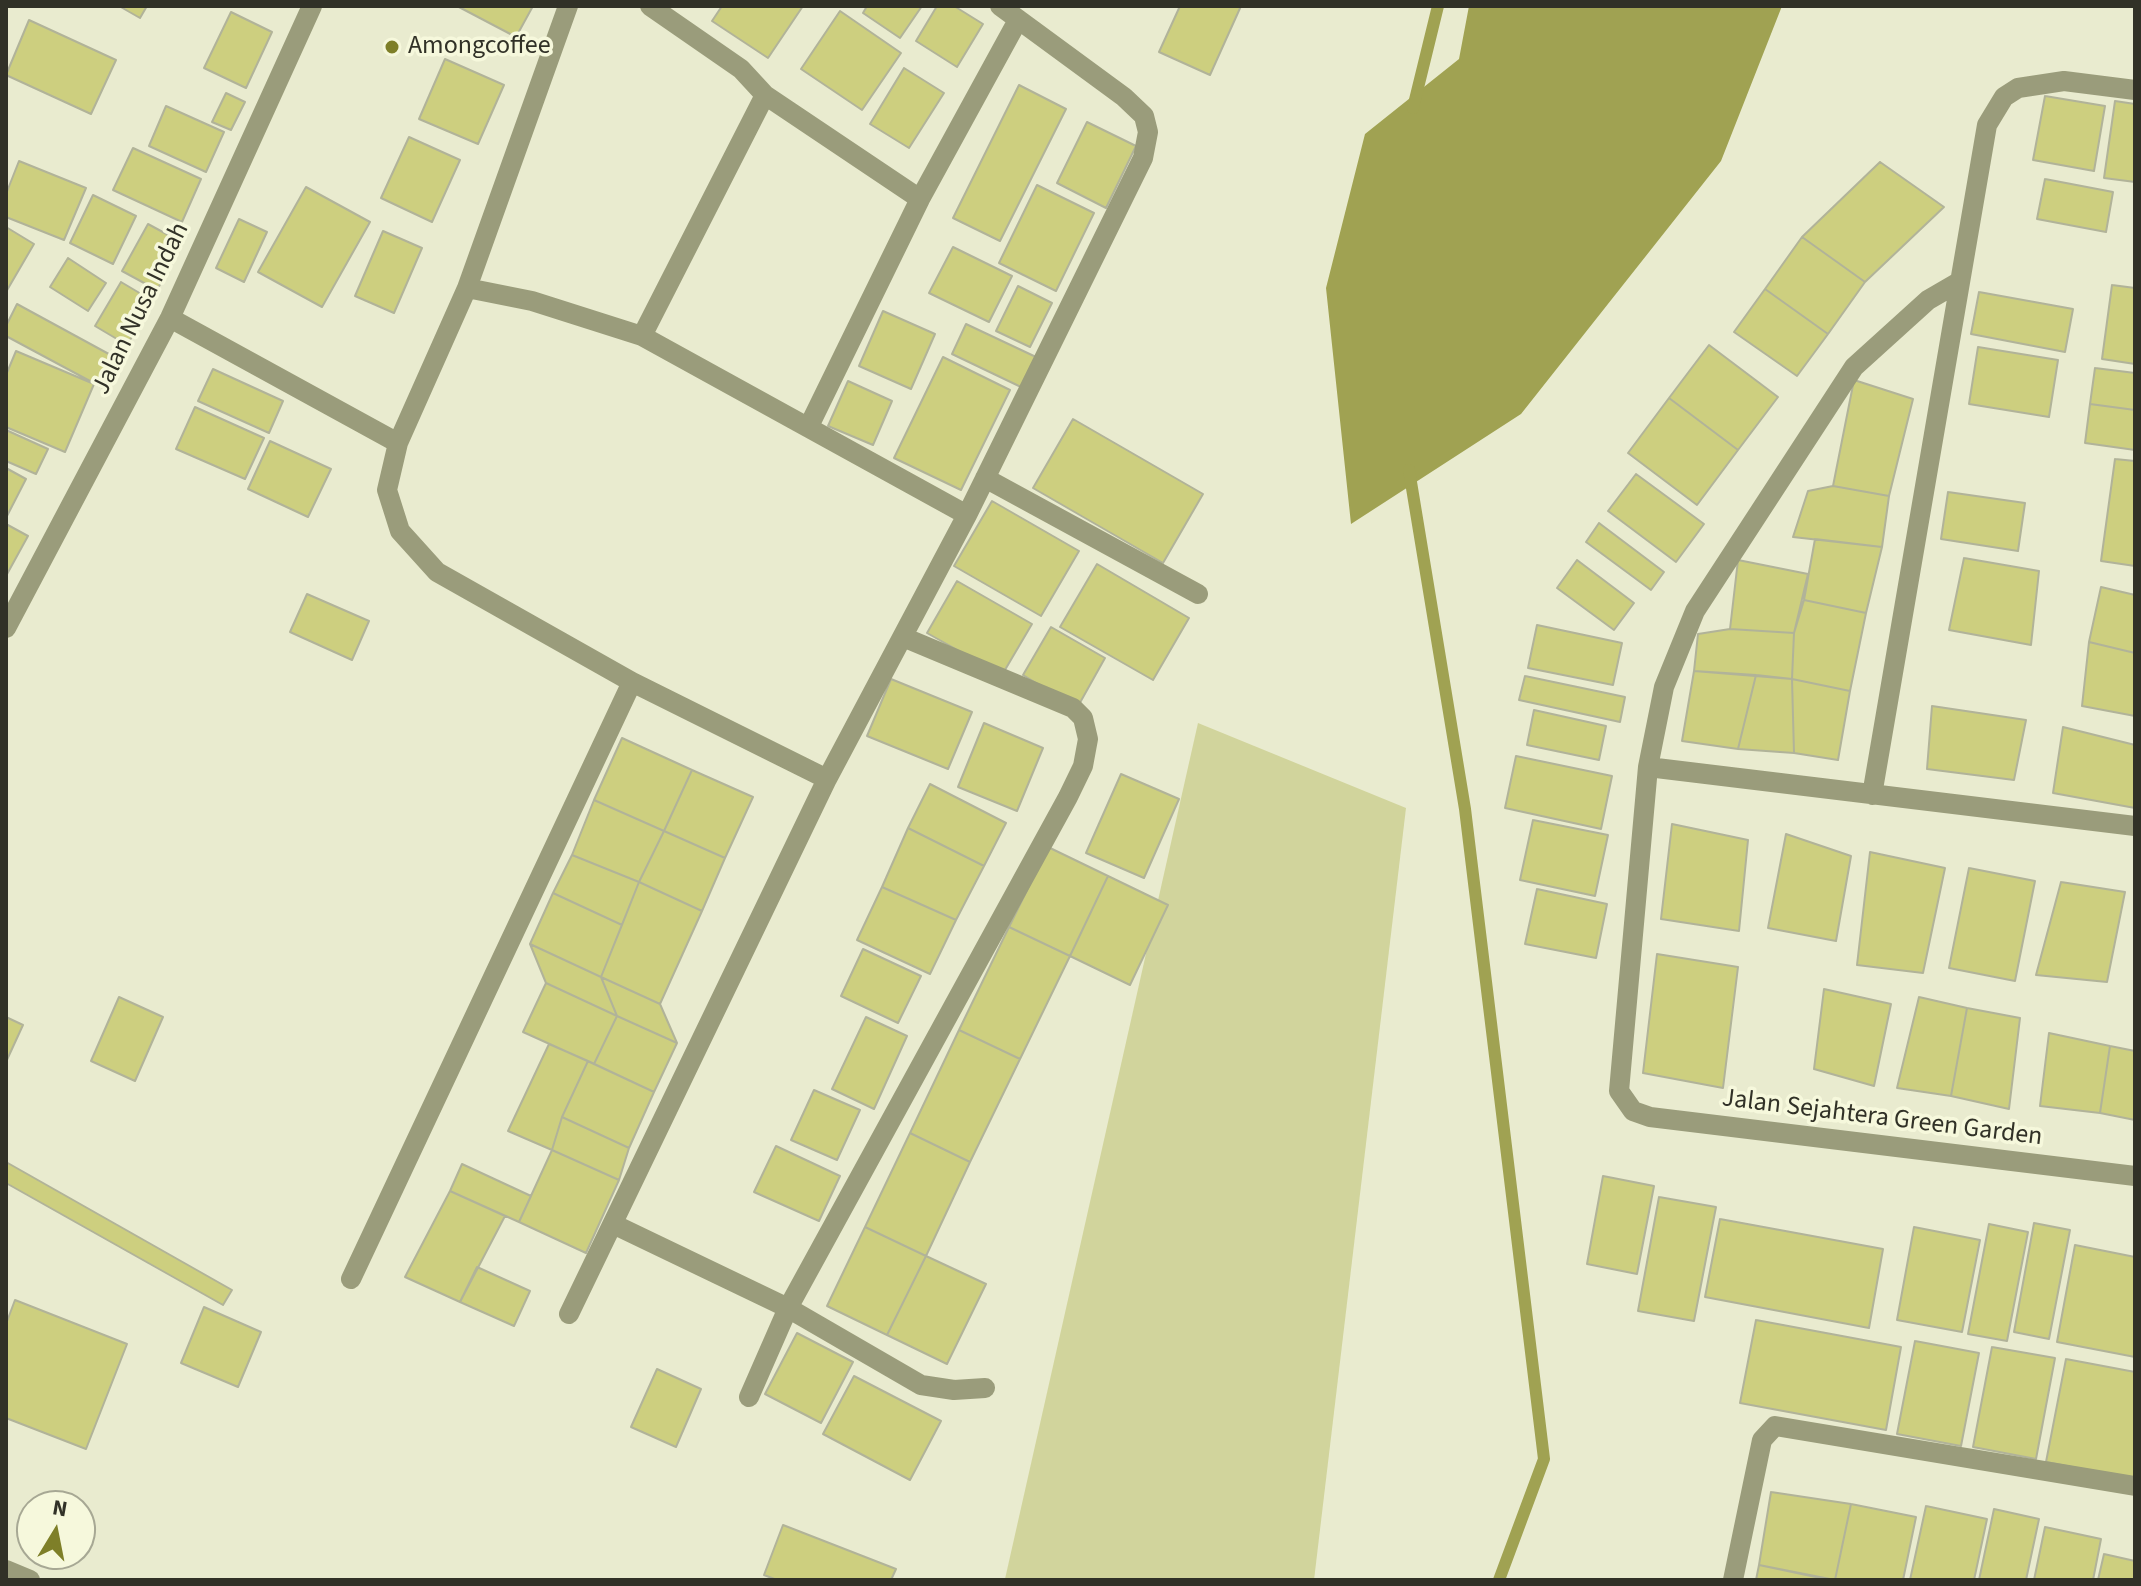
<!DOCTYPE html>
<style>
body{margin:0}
#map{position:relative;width:2141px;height:1586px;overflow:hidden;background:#e9ebcf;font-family:"Source Sans 3",sans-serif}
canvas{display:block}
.frame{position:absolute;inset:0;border:8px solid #313127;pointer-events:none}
.north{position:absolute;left:16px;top:1490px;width:80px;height:80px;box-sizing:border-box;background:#f6f8dc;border:2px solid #a7a894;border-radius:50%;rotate:10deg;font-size:22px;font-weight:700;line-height:32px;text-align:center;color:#313127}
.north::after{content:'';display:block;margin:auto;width:28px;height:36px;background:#7e7f28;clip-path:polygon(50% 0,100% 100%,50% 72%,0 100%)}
</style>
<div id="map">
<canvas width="2141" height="1586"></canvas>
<div class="frame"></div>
<div class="north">N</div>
</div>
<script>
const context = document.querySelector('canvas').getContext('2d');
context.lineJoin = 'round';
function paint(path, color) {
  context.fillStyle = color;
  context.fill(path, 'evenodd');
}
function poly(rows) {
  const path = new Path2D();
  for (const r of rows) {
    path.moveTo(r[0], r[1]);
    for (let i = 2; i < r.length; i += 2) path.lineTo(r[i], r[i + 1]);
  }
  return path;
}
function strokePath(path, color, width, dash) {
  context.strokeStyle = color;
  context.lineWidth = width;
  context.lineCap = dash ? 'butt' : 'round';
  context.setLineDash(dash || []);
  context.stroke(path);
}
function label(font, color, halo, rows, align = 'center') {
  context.font = font + ' "Source Sans 3",sans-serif';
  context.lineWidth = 7;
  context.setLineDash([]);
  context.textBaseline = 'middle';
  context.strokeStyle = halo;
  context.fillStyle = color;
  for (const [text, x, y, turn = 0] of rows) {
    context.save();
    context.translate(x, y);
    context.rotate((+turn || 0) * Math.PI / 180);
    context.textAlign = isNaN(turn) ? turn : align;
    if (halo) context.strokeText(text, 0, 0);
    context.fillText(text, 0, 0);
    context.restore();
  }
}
const green = poly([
 [1198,723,1406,808,1314,1580,1005,1579]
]);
const water = poly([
 [1469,6,1782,6,1721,161,1521,414,1351,524,1326,288,1365,134,1459,59]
]);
const stream = poly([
 [1413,108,1438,6],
 [1409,470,1465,809,1544,1459,1499,1580]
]);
const building = poly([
 [119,6,147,6,140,18,119,6],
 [457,6,533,6,516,37,457,6],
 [722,6,803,6,768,58,712,21,722,6],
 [867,6,922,6,900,38,863,13,867,6],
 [937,6,954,6,983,24,957,67,916,41,937,6],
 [1180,6,1241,6,1210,75,1159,52,1180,6],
 [840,11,901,53,862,110,801,69,840,11],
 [231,12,272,32,246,88,204,68,231,12],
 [29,20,116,60,91,114,6,75,29,20],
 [445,59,504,85,478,144,419,119,445,59],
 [904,68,944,93,909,148,870,124,904,68],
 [1019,85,1066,109,1000,241,953,218,1019,85],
 [226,93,245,102,231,130,212,122,226,93],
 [2045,96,2105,106,2094,171,2033,160,2045,96],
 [2115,101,2135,104,2135,182,2104,178,2115,101],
 [166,106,224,132,206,172,149,146,166,106],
 [1087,122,1136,146,1106,208,1057,183,1087,122],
 [409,137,460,160,432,222,381,198,409,137],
 [133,148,201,179,182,222,113,190,133,148],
 [19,161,86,188,64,240,6,217,6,194,19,161],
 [1880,162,1944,207,1865,282,1802,237,1880,162],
 [2045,179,2113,192,2106,232,2037,219,2045,179],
 [1037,185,1094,213,1056,291,999,263,1037,185],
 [306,187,370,222,322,307,258,272,306,187],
 [93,195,136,216,113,264,70,243,93,195],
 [239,219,267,232,244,282,216,268,239,219],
 [148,224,183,243,157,290,122,271,148,224],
 [6,227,34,244,6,292,6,227],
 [383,231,422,248,394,313,355,296,383,231],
 [1802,237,1865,282,1828,334,1765,289,1802,237],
 [953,247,1012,276,989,322,929,293,953,247],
 [68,258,106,283,88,311,50,287,68,258],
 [121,282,153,301,127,345,95,326,121,282],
 [2112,285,2135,288,2135,364,2102,359,2112,285],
 [1018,286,1052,303,1030,347,996,331,1018,286],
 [1765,289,1828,334,1797,376,1734,332,1765,289],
 [1979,292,2073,309,2065,352,1971,334,1979,292],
 [17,304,118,359,103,388,6,336,6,326,17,304],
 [883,311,935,334,911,389,859,366,883,311],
 [966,324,1036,357,1021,387,952,354,966,324],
 [1709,345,1778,397,1738,450,1669,398,1709,345],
 [1978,347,2058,360,2049,417,1969,404,1978,347],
 [16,351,94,384,65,452,6,427,6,375,16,351],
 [943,357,1010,390,961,490,894,458,943,357],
 [2095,368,2135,373,2135,410,2090,404,2095,368],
 [213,369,283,401,269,433,198,401,213,369],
 [1854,380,1913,399,1889,496,1833,486,1854,380],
 [848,381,892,401,873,445,828,426,848,381],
 [1669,398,1738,450,1697,505,1628,453,1669,398],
 [2090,404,2135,410,2135,450,2085,443,2090,404],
 [195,407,264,438,245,479,176,449,195,407],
 [1073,419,1203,494,1163,563,1033,488,1073,419],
 [6,430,48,449,36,474,6,461,6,430],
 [270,441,331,469,308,517,248,489,270,441],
 [2115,459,2135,461,2135,566,2101,561,2115,459],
 [6,468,26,479,7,516,6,516,6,468],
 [1636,474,1704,524,1676,562,1608,511,1636,474],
 [1833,486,1889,496,1882,547,1793,537,1808,491,1833,486],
 [1948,492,2025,503,2018,551,1941,539,1948,492],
 [992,501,1079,551,1041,616,954,566,992,501],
 [1599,523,1664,572,1651,590,1586,542,1599,523],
 [6,524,28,536,6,576,6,524],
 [1815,539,1882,547,1866,613,1804,600,1815,539],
 [1964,558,2039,571,2031,645,1949,630,1964,558],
 [1577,560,1634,603,1614,630,1557,588,1577,560],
 [1738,560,1808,574,1794,633,1730,629,1738,560],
 [1097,564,1189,618,1153,680,1060,627,1097,564],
 [957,581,1032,624,1002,675,927,633,957,581],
 [2101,587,2135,595,2135,653,2089,642,2101,587],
 [307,594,369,621,352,660,290,632,307,594],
 [1804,600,1866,613,1850,691,1792,679,1794,633,1804,600],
 [1537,625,1622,643,1613,685,1528,668,1537,625],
 [1051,627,1105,658,1077,708,1023,675,1051,627],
 [1730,629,1794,633,1792,679,1694,671,1698,634,1730,629],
 [2089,642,2135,653,2135,716,2082,706,2089,642],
 [1694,671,1756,675,1738,749,1682,741,1694,671],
 [1756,675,1792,679,1794,753,1738,749,1756,675],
 [1525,676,1625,697,1620,722,1519,700,1525,676],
 [891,679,972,712,948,769,867,736,891,679],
 [1792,679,1850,691,1838,760,1794,753,1792,679],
 [1932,706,2026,720,2014,780,1927,769,1932,706],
 [1534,710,1606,726,1599,760,1527,745,1534,710],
 [984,723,1043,748,1017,811,958,787,984,723],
 [2063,727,2135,745,2135,808,2053,793,2063,727],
 [622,738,692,770,664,831,594,800,622,738],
 [1516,756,1612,776,1601,829,1505,808,1516,756],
 [692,770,753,797,725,858,664,831,692,770],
 [1121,774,1179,799,1144,878,1086,853,1121,774],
 [930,784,1006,823,984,866,908,828,930,784],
 [594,800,664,831,639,882,572,855,594,800],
 [1533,820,1608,835,1595,896,1520,880,1533,820],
 [1672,824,1748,840,1739,931,1661,919,1672,824],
 [908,828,984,866,956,920,882,887,908,828],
 [664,831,725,858,702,911,639,882,664,831],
 [1786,834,1851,856,1836,941,1768,928,1786,834],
 [1048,847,1108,876,1070,956,1009,927,1048,847],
 [1870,852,1945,868,1923,973,1857,965,1870,852],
 [572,855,639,882,622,925,553,893,572,855],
 [1969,868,2035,881,2015,981,1949,968,1969,868],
 [1108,876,1168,905,1130,985,1070,956,1108,876],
 [639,882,702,911,660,1004,601,977,639,882],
 [2061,882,2125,892,2107,982,2036,975,2061,882],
 [882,887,956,920,930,974,857,940,882,887],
 [1537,889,1607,904,1596,958,1525,944,1537,889],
 [553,893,622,925,601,977,530,944,553,893],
 [1009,927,1070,956,1020,1059,959,1030,1009,927],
 [530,944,601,977,617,1016,546,983,530,944],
 [863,949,921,976,898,1023,841,996,863,949],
 [1657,954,1738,967,1723,1088,1643,1073,1657,954],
 [601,977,660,1004,677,1043,617,1016,601,977],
 [546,983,617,1016,594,1064,523,1032,546,983],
 [1824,989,1891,1004,1874,1086,1814,1069,1824,989],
 [119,997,163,1017,135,1081,91,1061,119,997],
 [1919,997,1967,1008,1951,1096,1897,1088,1919,997],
 [1967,1008,2020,1018,2009,1109,1951,1096,1967,1008],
 [617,1016,677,1043,654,1092,594,1064,617,1016],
 [6,1017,23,1025,6,1062,6,1017],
 [866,1017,907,1036,874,1109,832,1089,866,1017],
 [959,1030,1020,1059,970,1162,910,1133,959,1030],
 [2049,1033,2110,1046,2100,1113,2040,1106,2049,1033],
 [549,1044,588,1061,562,1117,552,1150,508,1131,549,1044],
 [2110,1046,2135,1051,2135,1120,2100,1113,2110,1046],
 [588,1061,654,1092,629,1148,562,1117,588,1061],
 [814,1090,860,1110,837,1160,791,1140,814,1090],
 [562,1117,629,1148,619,1180,552,1150,562,1117],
 [910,1133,970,1162,926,1256,865,1227,910,1133],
 [776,1146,840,1176,819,1221,754,1192,776,1146],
 [552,1150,619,1180,586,1253,519,1222,552,1150],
 [6,1162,232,1290,223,1305,6,1183,6,1162],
 [462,1164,531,1196,519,1222,450,1191,462,1164],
 [1603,1176,1654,1186,1637,1274,1587,1264,1603,1176],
 [450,1191,505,1216,460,1302,405,1277,450,1191],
 [1659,1197,1716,1207,1694,1321,1638,1311,1659,1197],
 [1720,1219,1883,1249,1869,1328,1705,1297,1720,1219],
 [2034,1223,2070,1230,2049,1339,2014,1332,2034,1223],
 [1989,1224,2028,1232,2007,1341,1968,1334,1989,1224],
 [865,1227,926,1256,887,1335,827,1306,865,1227],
 [1914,1227,1980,1240,1962,1332,1897,1320,1914,1227],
 [2075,1245,2135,1257,2135,1357,2057,1342,2075,1245],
 [926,1256,986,1284,947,1364,887,1335,926,1256],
 [477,1267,530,1291,514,1326,460,1302,477,1267],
 [15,1300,127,1344,86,1449,6,1418,6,1324,15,1300],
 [204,1307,261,1332,238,1387,181,1363,204,1307],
 [1756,1320,1901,1347,1886,1430,1740,1403,1756,1320],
 [797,1333,853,1362,821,1423,765,1394,797,1333],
 [1915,1341,1979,1353,1961,1446,1897,1434,1915,1341],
 [1992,1347,2055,1358,2036,1459,1973,1447,1992,1347],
 [2066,1359,2135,1372,2135,1479,2046,1462,2066,1359],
 [657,1369,701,1389,676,1447,631,1427,657,1369],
 [854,1376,941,1421,910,1480,823,1434,854,1376],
 [1771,1492,1851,1504,1835,1580,1759,1565,1771,1492],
 [1851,1504,1916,1517,1903,1580,1835,1580,1851,1504],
 [1926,1506,1987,1519,1974,1580,1910,1580,1926,1506],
 [1994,1509,2039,1519,2026,1580,1979,1580,1994,1509],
 [783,1525,896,1569,891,1580,777,1580,764,1575,783,1525],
 [2045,1527,2101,1539,2093,1580,2034,1580,2045,1527],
 [2104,1554,2135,1561,2134,1580,2098,1580,2104,1554],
 [1759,1565,1830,1580,1756,1580,1759,1565]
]);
const street = poly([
 [765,95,920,199],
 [1959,282,1928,300,1854,367,1695,611,1664,687,1648,767,1619,1091,1633,1111,1650,1117,2135,1176],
 [467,288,568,6],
 [170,318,398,443,467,288,532,301,642,336,967,515],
 [642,336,765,95,741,69,650,6],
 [809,426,920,199,1018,20],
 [398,443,387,490,400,531,437,572,632,682,827,779],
 [985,478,1198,594],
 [6,628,170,318,312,6],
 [1648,767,2135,826],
 [1872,795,1987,125,2004,97,2018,88,2064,81,2135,90],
 [613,1224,788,1308,921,1385,954,1390,985,1388],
 [351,1279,632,682],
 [569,1314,827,779,967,515,1143,158,1148,132,1144,116,1124,97,1000,6],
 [749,1397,788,1308,1068,797,1083,766,1088,739,1083,718,1073,708,903,637],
 [6,1570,30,1580],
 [1733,1580,1762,1440,1775,1426,2135,1486]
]);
const markers = [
 [392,47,8,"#7e7f28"]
];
const poiNames = [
 ["Amongcoffee",408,47]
];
const streetNames = [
 ["Jalan Nusa Indah",142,309,-64],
 ["Jalan Sejahtera Green Garden",1882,1119,7]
];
paint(green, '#d1d49c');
paint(water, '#a0a252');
strokePath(stream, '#a0a252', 12);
paint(building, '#cdcf7f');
strokePath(building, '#b1b399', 2);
strokePath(street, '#9a9c7b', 20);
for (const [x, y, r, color] of markers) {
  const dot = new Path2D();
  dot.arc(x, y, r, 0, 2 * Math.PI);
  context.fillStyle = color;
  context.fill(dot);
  strokePath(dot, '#f6f8dc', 3);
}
label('26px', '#313127', '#f6f8dc', poiNames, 'left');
label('26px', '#313127', '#f6f8dc', streetNames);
</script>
